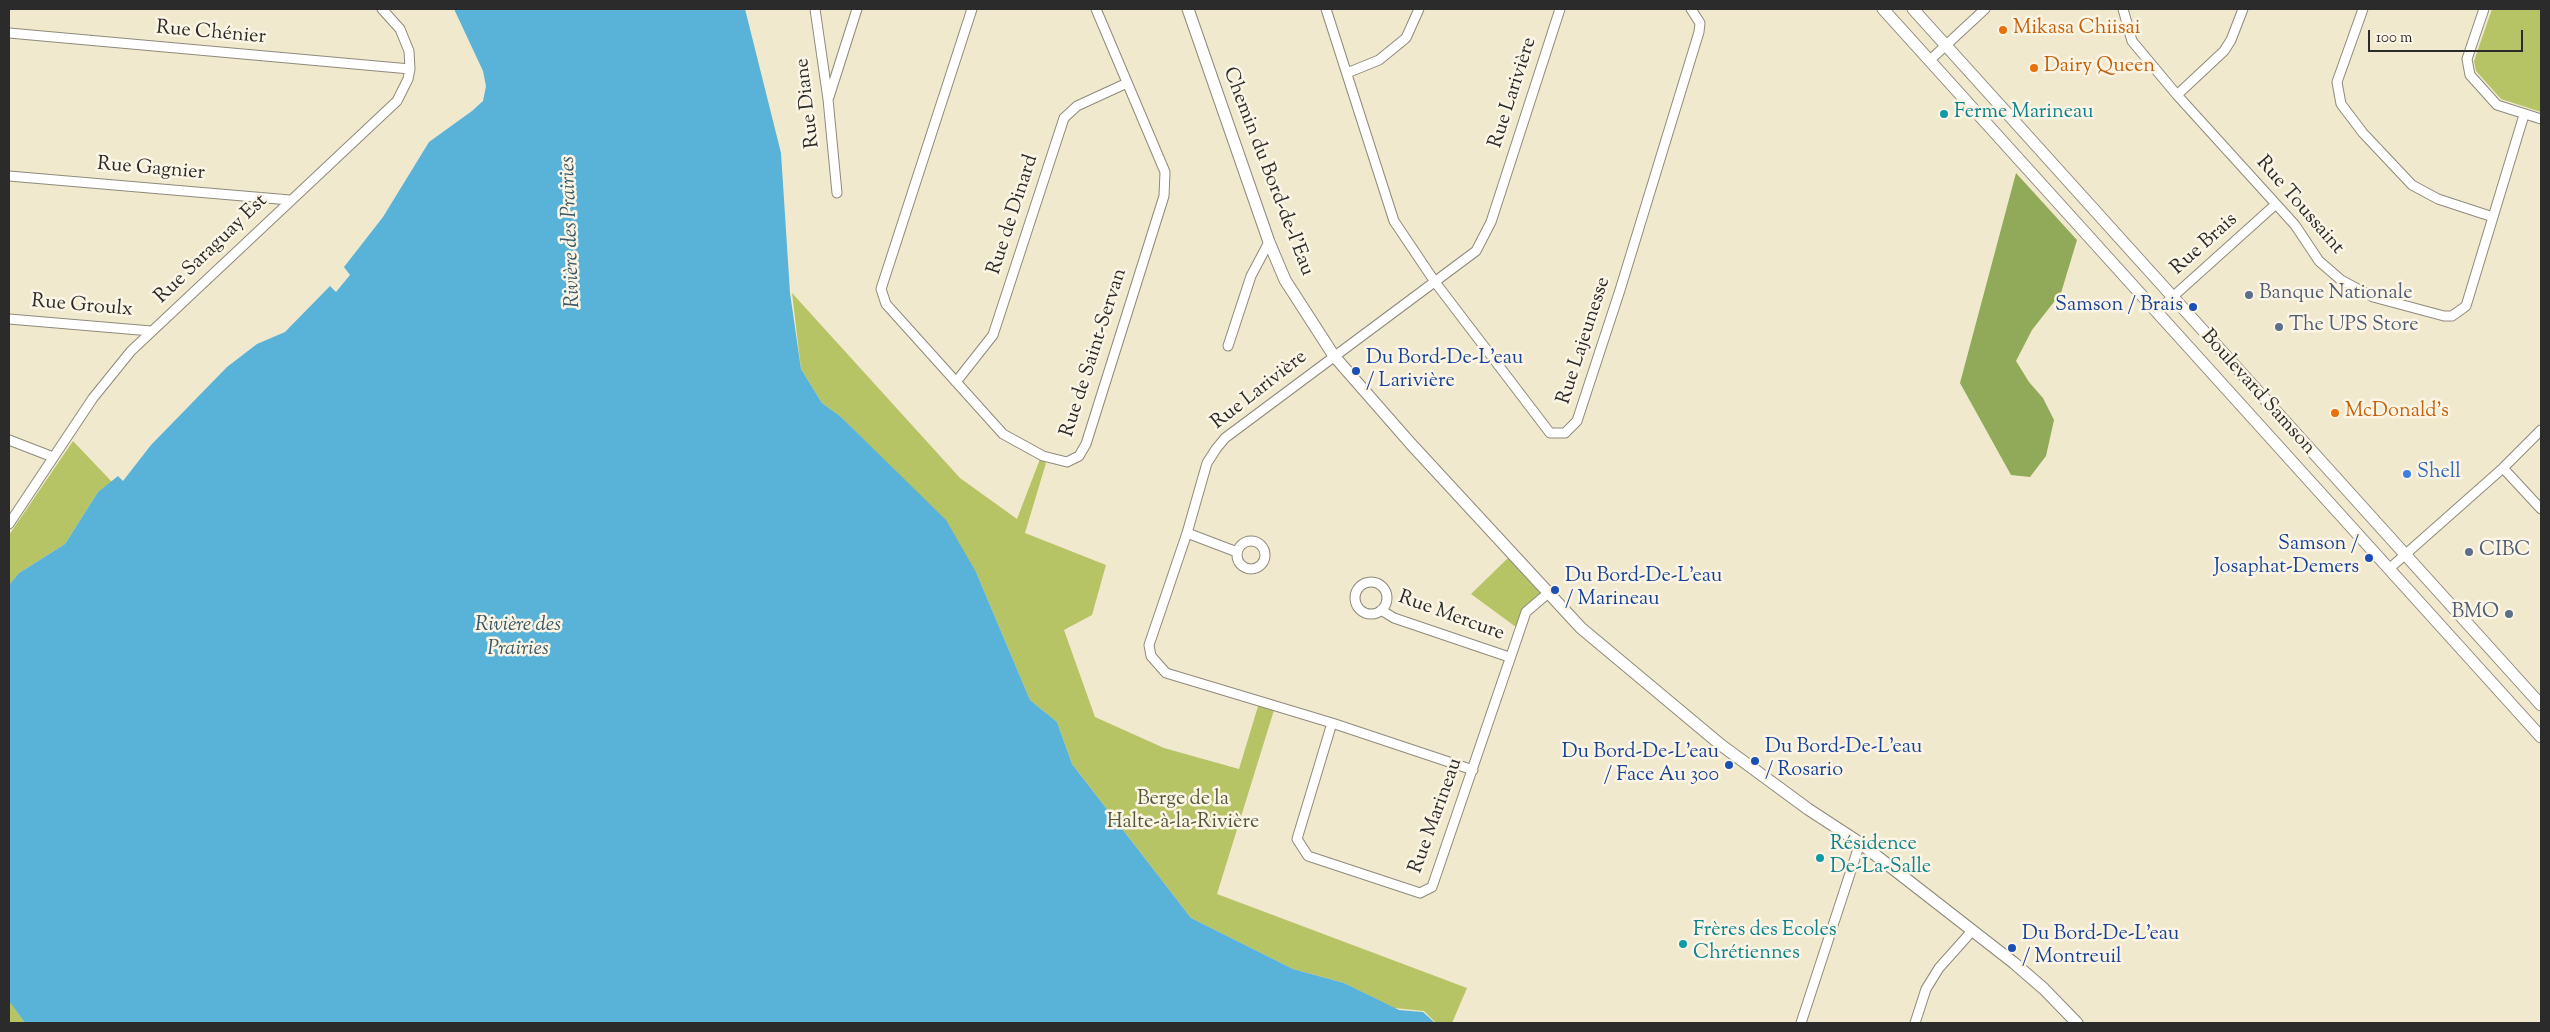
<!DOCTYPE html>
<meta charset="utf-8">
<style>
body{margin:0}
#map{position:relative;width:2550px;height:1032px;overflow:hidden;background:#f0e9ce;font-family:"Sorts Mill Goudy",serif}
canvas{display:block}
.frame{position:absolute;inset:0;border:10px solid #2b2b2b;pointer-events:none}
.scale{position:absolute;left:2368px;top:30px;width:155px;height:22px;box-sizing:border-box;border:2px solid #2b2b2b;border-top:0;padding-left:6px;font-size:15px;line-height:18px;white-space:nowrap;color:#2b2b2b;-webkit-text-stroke:4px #fcf5e5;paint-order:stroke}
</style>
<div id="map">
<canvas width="2550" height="1032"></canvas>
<div class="frame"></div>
<div class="scale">100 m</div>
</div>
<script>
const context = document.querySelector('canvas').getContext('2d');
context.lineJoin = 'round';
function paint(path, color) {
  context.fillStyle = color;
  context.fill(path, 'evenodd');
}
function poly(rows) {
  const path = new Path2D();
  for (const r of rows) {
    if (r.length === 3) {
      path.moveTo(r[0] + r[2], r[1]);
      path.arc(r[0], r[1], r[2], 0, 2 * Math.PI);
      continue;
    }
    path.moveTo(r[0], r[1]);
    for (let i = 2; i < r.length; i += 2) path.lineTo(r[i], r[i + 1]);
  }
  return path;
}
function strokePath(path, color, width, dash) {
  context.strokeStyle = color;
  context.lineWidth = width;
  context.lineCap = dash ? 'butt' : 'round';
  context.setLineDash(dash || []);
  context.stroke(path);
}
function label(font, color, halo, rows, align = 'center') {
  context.font = font + ' "Sorts Mill Goudy",serif';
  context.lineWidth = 5;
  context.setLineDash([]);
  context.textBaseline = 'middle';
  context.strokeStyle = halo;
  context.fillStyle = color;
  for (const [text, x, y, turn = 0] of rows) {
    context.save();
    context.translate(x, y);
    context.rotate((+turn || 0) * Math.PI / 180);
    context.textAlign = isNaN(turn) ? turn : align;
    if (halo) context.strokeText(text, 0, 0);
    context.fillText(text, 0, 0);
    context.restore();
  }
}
const green = poly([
 [2492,9,2541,9,2541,112,2501,99,2476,71,2474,61],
 [792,293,960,478,1017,519,1040,459,1046,463,1025,533,1106,565,1092,615,1064,630,1095,717,1164,748,1239,769,1259,703,1275,707,1217,894,1467,988,1452,1023,1436,1023,1424,1011,1394,1008,1344,983,1293,969,1191,918,1072,764,1057,722,1030,700,976,572,881,457,840,416,822,403,801,369],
 [73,441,112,482,98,492,65,544,19,573,9,585,9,535],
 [1510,556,1547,594,1526,612,1520,630,1471,594],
 [9,1001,10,1002,25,1023,9,1023]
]);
const forest = poly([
 [2016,173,2077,240,2061,293,2032,330,2016,361,2029,382,2043,398,2054,420,2046,456,2030,477,2011,475,1960,383]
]);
const water = poly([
 [454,9,745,9,781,153,790,293,801,369,822,403,840,416,946,520,976,572,1030,700,1057,722,1072,764,1191,918,1293,969,1344,983,1399,1010,1423,1012,1435,1023,25,1023,9,1001,9,585,19,573,65,544,98,492,118,476,123,481,151,445,227,367,257,344,285,332,330,286,336,292,350,275,344,267,383,217,429,142,472,111,483,101,486,86,483,71]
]);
const street = poly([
 [815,9,828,99,837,193],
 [972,9,881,289,886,304,1003,434,1043,456,1067,462,1079,456,1086,444,1164,196,1165,172,1096,9],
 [1326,9,1394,221,1435,282,1550,433,1565,433,1577,421,1620,290,1699,32,1700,23,1691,9],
 [2123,9,2132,41,2177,95,2295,225,2319,261,2341,280,2373,297,2444,316,2452,316,2466,306,2524,115],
 [2363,9,2337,82,2341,104,2363,133,2412,185,2438,199,2493,217],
 [2484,9,2467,59,2470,75,2497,105,2541,119],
 [9,33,410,69],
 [1930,60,1985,9],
 [1347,73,1379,60,1406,38,1419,9],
 [2177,95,2224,51,2231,40,2243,9],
 [829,97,857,9],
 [9,176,290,200],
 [2157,311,2276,204],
 [9,319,151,331],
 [1228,346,1251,276,1269,242],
 [956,382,993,335,1064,118,1077,106,1127,83],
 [9,440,53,457],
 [2503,468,2541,509],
 [9,524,93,398,131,351,397,101,408,79,410,69,409,51,400,29,382,9],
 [1187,533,1237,552],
 [1251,555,14],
 [2390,568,2503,468,2541,430],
 [1371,598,16],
 [1381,610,1394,618,1509,657],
 [1332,723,1297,839,1308,856,1420,893,1432,887,1526,612,1547,594],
 [1473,770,1332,723,1166,673,1151,656,1149,645,1187,533,1207,463,1216,449,1225,438,1476,251,1491,222,1560,9],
 [1801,1023,1860,843],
 [1915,1023,1926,989,1939,968,1972,931]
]);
const secondary = poly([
 [1188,9,1269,242,1285,280,1334,356,1411,444,1581,628,1721,745,1808,809,1860,843,2014,963,2044,989,2077,1023],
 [1883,9,2541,737],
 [1913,9,2541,705]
]);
const markers = [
 [2003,30,5,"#e8710a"],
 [2034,68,5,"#e8710a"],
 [1944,114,5,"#0f9aa8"],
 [2249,295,5,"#5c6f8a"],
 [2193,307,5,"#1a4fb4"],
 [2279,327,5,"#5c6f8a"],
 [1356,371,5,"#1a4fb4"],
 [2335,413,5,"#e8710a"],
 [2407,474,5,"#3f7fe0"],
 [2469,552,5,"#5c6f8a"],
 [2369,558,5,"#1a4fb4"],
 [1555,590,5,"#1a4fb4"],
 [2509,614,5,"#5c6f8a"],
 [1755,761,5,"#1a4fb4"],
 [1729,765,5,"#1a4fb4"],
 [1820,858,5,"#0f9aa8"],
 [1683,944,5,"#0f9aa8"],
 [2012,948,5,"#1a4fb4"]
];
const foodNames = [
 ["Mikasa Chiisai",2013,30],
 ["Dairy Queen",2044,68],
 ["McDonald's",2345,413]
];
const streetNames = [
 ["Rue Chénier",211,34,5],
 ["Rue Larivière",1514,93,-72],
 ["Rue Diane",809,103,-97],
 ["Rue Gagnier",151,170,5],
 ["Chemin du Bord-de-l'Eau",1267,172,69],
 ["Rue Toussaint",2299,206,49],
 ["Rue de Dinard",1014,215,-72],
 ["Rue Brais",2205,245,-42],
 ["Rue Saraguay Est",212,250,-44],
 ["Rue Groulx",82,307,5],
 ["Rue Lajeunesse",1585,341,-72],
 ["Rue de Saint-Servan",1095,353,-72],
 ["Rue Larivière",1260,391,-38],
 ["Boulevard Samson",2257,393,48],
 ["Rue Mercure",1451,617,20],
 ["Rue Marineau",1437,816,-70]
];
const cultureNames = [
 ["Ferme Marineau",1954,114],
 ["Résidence",1830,846],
 ["De-La-Salle",1830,869],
 ["Frères des Ecoles",1693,932],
 ["Chrétiennes",1693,955]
];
const serviceNames = [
 ["Banque Nationale",2259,295],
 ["The UPS Store",2289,327],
 ["CIBC",2479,552],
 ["BMO",2499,614,"right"]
];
const transitNames = [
 ["Samson / Brais",2183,307,"right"],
 ["Du Bord-De-L'eau",1366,360],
 ["/ Larivière",1366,383],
 ["Samson /",2359,546,"right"],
 ["Josaphat-Demers",2359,569,"right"],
 ["Du Bord-De-L'eau",1565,578],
 ["/ Marineau",1565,601],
 ["Du Bord-De-L'eau",1765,749],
 ["/ Rosario",1765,772],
 ["Du Bord-De-L'eau",1719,754,"right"],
 ["/ Face Au 300",1719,777,"right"],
 ["Du Bord-De-L'eau",2022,936],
 ["/ Montreuil",2022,959]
];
const shopNames = [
 ["Shell",2417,474]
];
const parkNames = [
 ["Berge de la",1183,801],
 ["Halte-à-la-Rivière",1183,824]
];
const waterNames = [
 ["Rivière des Prairies",572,232,-92],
 ["Rivière des",518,626],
 ["Prairies",518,650]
];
paint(green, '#b7c465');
paint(forest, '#91aa5a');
paint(water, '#59b2d7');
strokePath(street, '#8e8a7c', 11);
strokePath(secondary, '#8e8a7c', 13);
strokePath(street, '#fff', 9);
strokePath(secondary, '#fff', 11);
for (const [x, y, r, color] of markers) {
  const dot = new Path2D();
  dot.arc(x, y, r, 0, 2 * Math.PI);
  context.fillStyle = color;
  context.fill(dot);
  strokePath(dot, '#fcf5e5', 2);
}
label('20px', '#c56008', '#fcf5e5', foodNames, 'left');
label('20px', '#2b2b2b', '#fcf5e5', streetNames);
label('20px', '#0d838f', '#fcf5e5', cultureNames, 'left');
label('20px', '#4e5e75', '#fcf5e5', serviceNames, 'left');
label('20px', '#164399', '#fcf5e5', transitNames, 'left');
label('20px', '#366cbe', '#fcf5e5', shopNames, 'left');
label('20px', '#55593c', '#fcf5e5', parkNames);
label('italic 21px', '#3b5a67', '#fcf5e5', waterNames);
</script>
